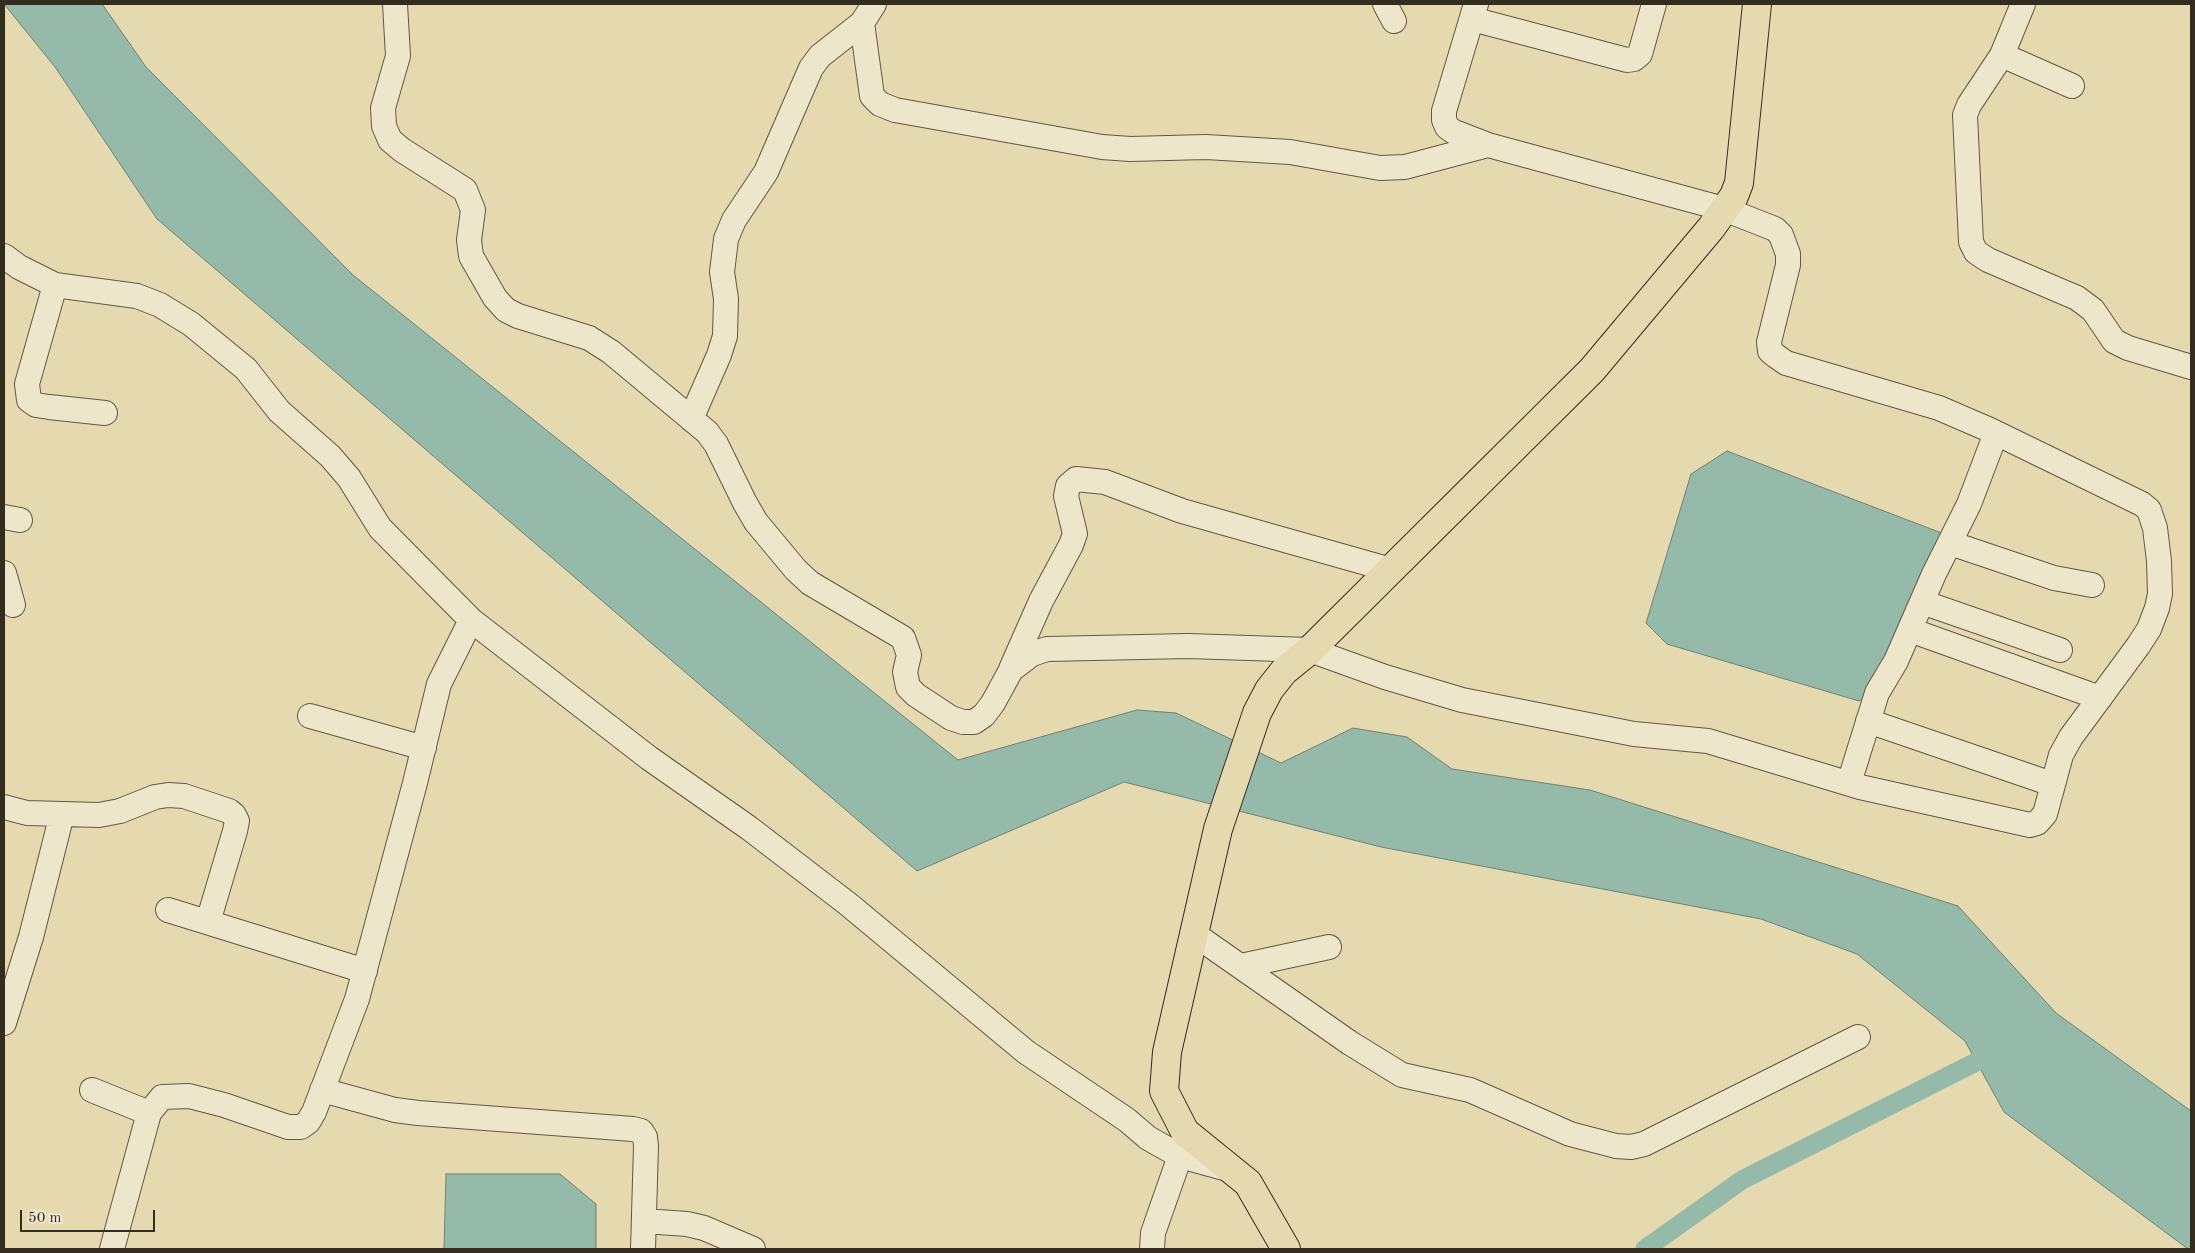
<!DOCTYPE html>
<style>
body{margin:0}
#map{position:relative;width:2195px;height:1253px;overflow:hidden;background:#e5d9af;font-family:"Old Standard TT",serif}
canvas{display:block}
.frame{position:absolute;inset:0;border:5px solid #352c20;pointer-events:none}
.scale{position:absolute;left:20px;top:1210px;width:135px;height:22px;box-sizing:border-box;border:2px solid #352c20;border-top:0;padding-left:6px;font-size:15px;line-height:18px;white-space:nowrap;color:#352c20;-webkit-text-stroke:4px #eee6cb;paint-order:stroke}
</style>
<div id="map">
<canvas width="2195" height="1253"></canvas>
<div class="frame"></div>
<div class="scale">50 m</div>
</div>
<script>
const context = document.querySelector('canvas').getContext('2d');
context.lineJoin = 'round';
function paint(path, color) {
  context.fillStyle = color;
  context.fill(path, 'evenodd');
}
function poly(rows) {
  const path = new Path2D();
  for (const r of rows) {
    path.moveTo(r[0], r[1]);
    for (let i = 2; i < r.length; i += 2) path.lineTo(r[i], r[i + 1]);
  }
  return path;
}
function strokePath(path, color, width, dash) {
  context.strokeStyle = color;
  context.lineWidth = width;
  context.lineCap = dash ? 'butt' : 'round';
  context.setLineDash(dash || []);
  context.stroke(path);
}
const water = poly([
 [4,4,102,4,146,67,353,275,958,760,1137,710,1176,713,1281,763,1353,728,1407,737,1452,769,1590,790,1958,906,2056,1013,2191,1111,2191,1249,2188,1249,2004,1112,1965,1041,1857,954,1761,919,1381,847,1124,782,917,871,157,219,55,67,4,4],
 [1727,451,1952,537,1898,677,1859,701,1667,644,1646,623,1691,474,1727,451],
 [446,1174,560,1174,596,1204,596,1249,444,1249,446,1174]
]);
const canal = poly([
 [1645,1249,1742,1180,1998,1051]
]);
const minor = poly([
 [395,4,398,56,383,108,384,126,390,140,402,150,465,190,473,210,469,240,471,256,495,298,506,310,518,316,589,338,611,352,707,432,716,444,745,503,756,522,796,570,810,583,903,638,909,655,905,672,908,687,916,695,951,718,963,722,974,722,984,715,993,703,1011,670,1032,654,1047,649,1188,646,1310,650,1385,677,1462,700,1634,734,1708,741,1860,787,2030,825,2037,823,2045,814,2061,755,2071,737,2138,646,2149,629,2157,608,2160,594,2159,561,2155,528,2149,510,2142,504,1990,430,1939,408,1786,363,1776,356,1770,351,1769,342,1788,265,1788,254,1781,235,1775,229,1724,209,1488,145,1454,132,1447,127,1444,120,1444,111,1476,4],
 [1385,4,1394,21],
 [2023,4,2002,55,1969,105,1965,115,1971,242,1976,252,1988,260,2077,298,2093,310,2114,341,2128,348,2191,367],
 [1472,19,1627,60,1634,59,1640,54,1654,4],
 [862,23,872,96,880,104,895,110,1102,147,1130,149,1206,147,1290,152,1380,168,1405,167,1488,145],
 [2002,55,2072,86],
 [4,256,19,267,55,285,137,296,160,305,191,324,246,369,279,411,330,456,349,478,380,528,471,620,649,758,749,828,848,904,1026,1052,1127,1120,1148,1138,1180,1156,1231,1170],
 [55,285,27,384,29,400,36,405,49,407,105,413],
 [691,419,719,355,725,336,726,299,722,272,726,239,734,220,766,172,811,68,820,56,862,23,874,4],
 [4,517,20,520],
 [1950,543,2054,578,2092,585],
 [4,573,13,605],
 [1922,602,2060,650],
 [1910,630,2100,698],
 [1011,669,1041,601,1071,545,1075,534,1066,496,1068,486,1076,479,1105,482,1182,511,1391,570],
 [310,716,424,748],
 [1868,721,2052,784],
 [1849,783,1877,693,1896,661,1934,574,1969,504,1996,433],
 [4,807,27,813,99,815,120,811,155,797,168,795,184,796,229,811,234,815,237,821,235,831,208,922],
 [168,910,365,971],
 [1194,934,1350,1043,1402,1075,1470,1090,1570,1134,1616,1146,1631,1147,1644,1144,1858,1037],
 [1241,966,1329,947],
 [4,1023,31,937,62,814],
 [92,1090,149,1113],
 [322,1090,395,1110,418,1113,633,1129,641,1131,645,1137,646,1146,643,1249],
 [644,1221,687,1224,704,1228,753,1249],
 [112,1249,149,1113,162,1097,189,1096,224,1105,288,1127,301,1127,308,1122,314,1112,357,999,415,783,439,684,471,620],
 [1152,1249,1153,1233,1180,1156]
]);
const major = poly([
 [1286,1249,1248,1183,1185,1132,1164,1091,1167,1052,1218,829,1257,713,1269,690,1284,671,1310,650,1592,370,1711,228,1734,196,1739,183,1757,4]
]);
paint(water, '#96baaa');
strokePath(water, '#6f8173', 1);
strokePath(canal, '#96baaa', 19);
strokePath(minor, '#615744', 26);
strokePath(major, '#352c20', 30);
strokePath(minor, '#eee6cb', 24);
strokePath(major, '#e5d9af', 28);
</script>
